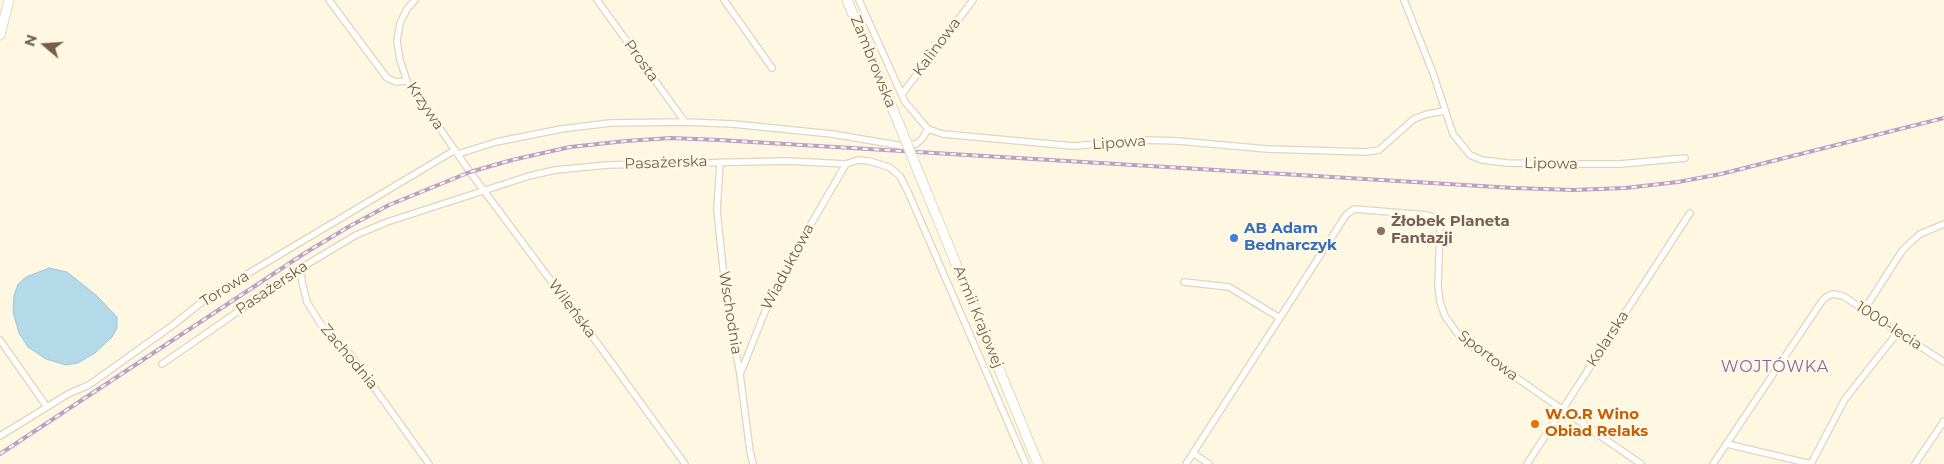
<!DOCTYPE html>
<meta charset="utf-8">
<style>
body{margin:0}
#map{position:relative;width:1944px;height:464px;overflow:hidden;background:#fef7e1;font-family:Montserrat,sans-serif}
canvas{display:block}
.north{position:absolute;left:20px;top:20px;width:50px;height:50px;-webkit-text-stroke:4px #fff9e8;paint-order:stroke;rotate:288deg;font-size:14px;font-weight:700;line-height:20px;text-align:center;color:#775e46}
.north::after{content:'';display:block;margin:auto;width:18px;height:22px;background:#775e46;clip-path:polygon(50% 0,100% 100%,50% 72%,0 100%)}
</style>
<div id="map">
<canvas width="1944" height="464"></canvas>
<div class="north">N</div>
</div>
<script>
const context = document.querySelector('canvas').getContext('2d');
context.lineJoin = 'round';
function paint(path, color) {
  context.fillStyle = color;
  context.fill(path, 'evenodd');
}
function poly(rows) {
  const path = new Path2D();
  for (const r of rows) {
    path.moveTo(r[0], r[1]);
    for (let i = 2; i < r.length; i += 2) path.lineTo(r[i], r[i + 1]);
  }
  return path;
}
function strokePath(path, color, width, dash) {
  context.strokeStyle = color;
  context.lineWidth = width;
  context.lineCap = dash ? 'butt' : 'round';
  context.setLineDash(dash || []);
  context.stroke(path);
}
function label(font, color, halo, rows, align = 'center') {
  context.font = font + ' Montserrat,sans-serif';
  context.lineWidth = 5;
  context.setLineDash([]);
  context.textBaseline = 'middle';
  context.strokeStyle = halo;
  context.fillStyle = color;
  for (const [text, x, y, turn = 0] of rows) {
    context.save();
    context.translate(x, y);
    context.rotate((+turn || 0) * Math.PI / 180);
    context.textAlign = isNaN(turn) ? turn : align;
    if (halo) context.strokeText(text, 0, 0);
    context.fillText(text, 0, 0);
    context.restore();
  }
}
const water = poly([
 [49,268,67,272,97,296,117,317,117,328,112,337,95,353,78,363,66,365,46,359,28,347,19,333,13,312,14,296,18,284,26,277,49,268]
]);
const street = poly([
 [329,0,387,78,396,82,407,81],
 [415,0,407,9,400,23,397,41,400,60,407,81,470,172,601,348,685,464],
 [597,0,685,122],
 [724,0,772,68],
 [859,0,905,102,928,129,943,134,1073,146,1146,140,1178,141,1267,149,1366,152,1379,150,1414,119,1427,114,1445,111],
 [1404,0,1433,73,1453,134,1470,155,1482,160,1507,163,1564,164,1620,164,1685,158],
 [902,94,973,0],
 [458,154,496,142,561,129,610,123,685,122,733,124,832,134,903,146,916,144,922,139,928,129],
 [720,162,717,210,727,306,740,374,750,451,753,464],
 [301,268,302,282,307,302,320,323,339,347,350,354,429,464],
 [1184,282,1229,287,1280,318],
 [1864,310,1902,251,1911,242,1920,234,1944,224],
 [0,340,47,407],
 [162,364,301,268,356,235,387,222,529,176,555,170,608,165,787,161,846,164,858,160,869,161,889,167,900,176,909,194,1026,464],
 [741,372,764,314,786,267,846,164],
 [0,436,68,394,89,385,173,325,207,298,455,150],
 [1727,444,1811,464],
 [1193,453,1209,464],
 [1186,464,1346,215,1354,209,1427,215,1438,219,1440,224,1438,286,1440,302,1445,316,1457,333,1472,347,1641,464],
 [1527,464,1690,213],
 [1713,464,1822,301,1826,297,1833,294,1843,296,1944,362],
 [1811,464,1845,399,1898,332],
 [1915,464,1944,421]
]);
const secondary = poly([
 [847,0,899,124],
 [0,35,9,0],
 [918,171,1038,464]
]);
const rail = poly([
 [0,454,305,253,350,226,389,205,470,172,512,160,570,147,626,141,671,138,719,140,1514,188,1573,190,1625,188,1678,182,1721,174,1944,118]
]);
const secondaryBridge = poly([
 [899,124,918,171]
]);
const markers = [
 [1381,231,5,"#8d6e63"],
 [1234,238,5,"#3f7fe0"],
 [1535,424,5,"#e8710a"]
];
const streetNames = [
 ["Kalinowa",937,47,-53],
 ["Prosta",641,61,54],
 ["Zambrowska",873,62,68],
 ["Krzywa",425,106,56],
 ["Lipowa",1119,143,-4],
 ["Pasażerska",666,163,-2],
 ["Lipowa",1551,164,1],
 ["Wiaduktowa",788,267,-62],
 ["Pasażerska",272,288,-34],
 ["Torowa",225,289,-32],
 ["Wileńska",572,309,53],
 ["Wschodnia",730,313,81],
 ["Armii Krajowej",978,317,68],
 ["1000-lecia",1889,326,33],
 ["Kolarska",1608,339,-57],
 ["Sportowa",1488,356,38],
 ["Zachodnia",349,357,50]
];
const educationNames = [
 ["Żłobek Planeta",1391,222],
 ["Fantazji",1391,239]
];
const shopNames = [
 ["AB Adam",1244,229],
 ["Bednarczyk",1244,246]
];
const foodNames = [
 ["W.O.R Wino",1545,415],
 ["Obiad Relaks",1545,432]
];
const neighbourhoodNames = [
 ["WOJTÓWKA",1775,367]
];
paint(water, '#b4d9e9');
strokePath(water, '#99c7db', 1);
strokePath(street, '#e3d4bc', 8);
strokePath(secondary, '#e8d6b9', 11);
strokePath(street, '#fff', 5.5);
strokePath(secondary, '#fff', 9);
strokePath(rail, '#bb9fc8', 4);
strokePath(rail, '#fff9e8', 2, [5.5]);
strokePath(secondaryBridge, '#e8d6b9', 11, []);
strokePath(secondaryBridge, '#fff', 9);
for (const [x, y, r, color] of markers) {
  const dot = new Path2D();
  dot.arc(x, y, r, 0, 2 * Math.PI);
  context.fillStyle = color;
  context.fill(dot);
  strokePath(dot, '#fff9e8', 2);
}
label('15px', '#775e46', '#fff9e8', streetNames);
label('bold 15px', '#785e54', '#fff9e8', educationNames, 'left');
label('bold 15px', '#366cbe', '#fff9e8', shopNames, 'left');
label('bold 15px', '#c56008', '#fff9e8', foodNames, 'left');
context.letterSpacing = '1px';
label('16px', '#90619b', '#fff9e8', neighbourhoodNames);
context.letterSpacing = '0px';
</script>
